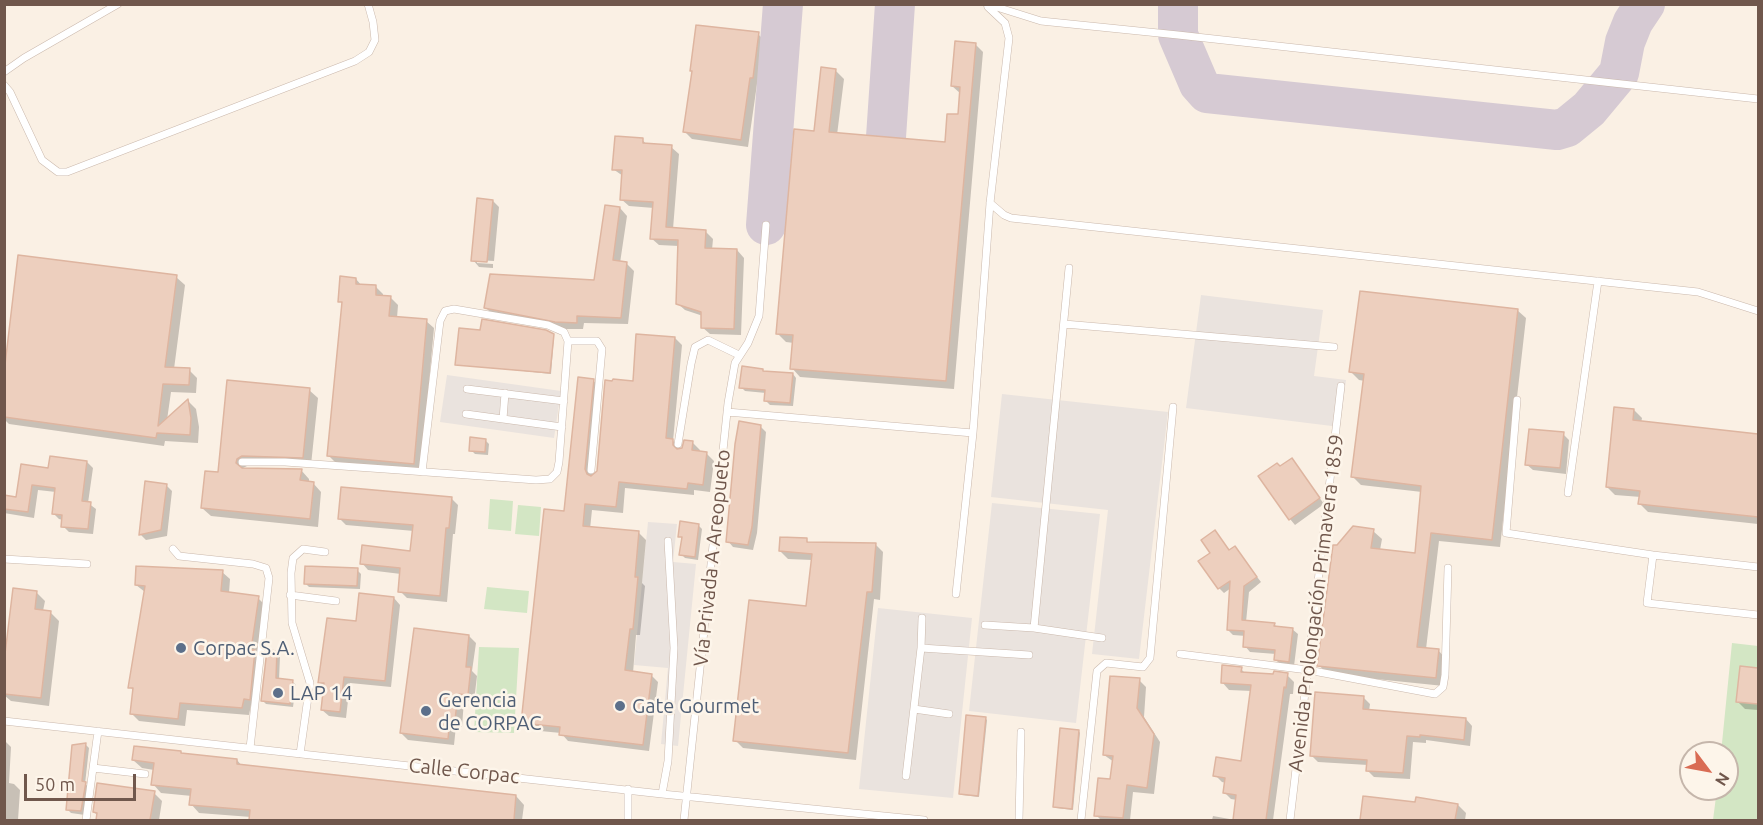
<!DOCTYPE html>
<meta charset="utf-8">
<style>
body{margin:0}
#map{position:relative;width:1763px;height:825px;overflow:hidden;background:#faf0e4;font-family:Ubuntu,sans-serif}
canvas{display:block}
.frame{position:absolute;inset:0;border:6px solid #70574c;pointer-events:none}
.north{position:absolute;left:1679px;top:741px;width:60px;height:60px;box-sizing:border-box;background:#fdf5ea;border:2px solid #c5b6ab;border-radius:50%;rotate:122deg;font-size:16px;font-weight:700;line-height:24px;text-align:center;color:#70574c}
.north::after{content:'';display:block;margin:auto;width:21px;height:27px;background:#d96c54;clip-path:polygon(50% 0,100% 100%,50% 72%,0 100%)}
.scale{position:absolute;left:24px;top:774px;width:112px;height:27px;box-sizing:border-box;border:3px solid #70574c;border-top:0;padding-left:8px;font-size:18px;line-height:21px;white-space:nowrap;color:#70574c;-webkit-text-stroke:4px #fdf5ea;paint-order:stroke}
</style>
<div id="map">
<canvas width="1763" height="825"></canvas>
<div class="frame"></div>
<div class="north">N</div>
<div class="scale">50 m</div>
</div>
<script>
const context = document.querySelector('canvas').getContext('2d');
context.lineJoin = 'round';
function paint(path, color) {
  context.fillStyle = color;
  context.fill(path, 'evenodd');
}
function poly(rows) {
  const path = new Path2D();
  for (const r of rows) {
    path.moveTo(r[0], r[1]);
    for (let i = 2; i < r.length; i += 2) path.lineTo(r[i], r[i + 1]);
  }
  return path;
}
function strokePath(path, color, width, dash) {
  context.strokeStyle = color;
  context.lineWidth = width;
  context.lineCap = dash ? 'butt' : 'round';
  context.setLineDash(dash || []);
  context.stroke(path);
}
function label(font, color, halo, rows, align = 'center') {
  context.font = font + ' Ubuntu,sans-serif';
  context.lineWidth = 5;
  context.setLineDash([]);
  context.textBaseline = 'middle';
  context.strokeStyle = halo;
  context.fillStyle = color;
  for (const [text, x, y, turn = 0] of rows) {
    context.save();
    context.translate(x, y);
    context.rotate((+turn || 0) * Math.PI / 180);
    context.textAlign = isNaN(turn) ? turn : align;
    if (halo) context.strokeText(text, 0, 0);
    context.fillText(text, 0, 0);
    context.restore();
  }
}
const industrial = poly([
 [1201,295,1323,310,1314,376,1346,380,1340,427,1186,408],
 [447,375,561,391,554,438,440,422],
 [1002,394,1168,412,1139,659,1092,654,1108,510,991,497],
 [992,503,1100,514,1076,723,969,711],
 [648,522,677,524,673,562,696,564,678,746,661,744,668,668,634,665],
 [878,608,972,618,953,798,859,789]
]);
const green = poly([
 [490,499,513,501,511,531,488,529],
 [518,505,541,507,539,536,515,534],
 [487,587,529,591,527,613,484,609],
 [1732,643,1758,646,1758,820,1713,820,1717,789,1727,789,1727,753,1721,753],
 [479,647,519,648,514,733,474,732]
]);
const shadow = poly([
 [758,34,765,41,760,85,757,84,748,147,692,139,685,132],
 [975,44,983,52,954,389,800,377,792,368,794,343,786,342,778,334,815,133,835,70,844,79,837,135,947,143,960,116,961,94,952,86],
 [642,140,648,145,671,147,679,154,673,229,705,231,713,239,712,250,737,250,744,258,741,335,710,334,702,327,703,316,685,310,677,303,679,246,659,245,651,238,654,208,629,206,621,199,623,176,613,169],
 [493,201,499,207,494,261,477,260,477,263,493,264,493,268,479,267,473,260],
 [620,208,627,216,620,263,627,264,634,271,628,324,584,323,583,329,563,329,493,315,486,308,595,282],
 [176,277,185,285,174,369,189,370,197,378,196,393,171,392,167,420,188,401,196,409,199,427,198,443,165,441,164,446,9,424,4,419,4,386],
 [356,279,362,286,376,287,383,294,383,297,390,297,398,305,397,318,426,321,434,328,421,471,336,463,329,456,343,305,340,301],
 [1517,310,1526,318,1500,547,1439,541,1426,649,1438,650,1446,659,1444,686,1327,674,1319,665,1373,531,1382,539,1380,550,1417,555,1422,492,1361,485,1352,476,1365,381,1359,380,1351,372],
 [553,335,554,337,551,374,457,364],
 [675,338,682,345,673,441,680,447,679,450,693,443,700,450,699,453,707,454,714,461,710,492,694,490,694,495,625,488,623,513,592,510,590,529,639,533,646,540,642,583,645,586,640,635,636,635,633,673,651,675,658,682,649,751,568,741,561,733,530,730,523,722,593,380,600,388,592,477,598,471,634,382],
 [762,370,765,373,793,374,796,378,793,406,770,405,766,401,766,393,745,391,741,387],
 [309,390,318,398,311,465,251,464,241,469,301,470,309,479,309,483,313,483,321,492,318,527,211,516,202,508,219,474],
 [1634,410,1642,418,1641,423,1758,436,1758,524,1648,512,1640,504,1641,497,1615,495,1607,487],
 [760,426,766,432,757,533,753,550,733,547,728,541],
 [1563,434,1569,440,1566,474,1533,470,1526,464],
 [485,440,489,444,488,455,475,454,471,450],
 [1292,460,1324,504,1295,525,1290,519,1280,468],
 [87,462,93,468,88,503,96,509,93,534,69,532,63,526,63,520,59,519,53,513,56,492,38,490,34,518,4,513,4,497,18,499,23,466,49,470],
 [166,485,172,491,167,536,146,540,140,534],
 [451,498,458,505,455,534,453,534,447,602,407,598,400,591,401,574,368,570,362,563,411,553,414,531,346,525,339,518],
 [698,525,702,529,698,560,685,558,681,554,683,540,680,536],
 [806,540,809,543,875,544,883,552,880,600,874,599,856,760,743,748,735,740,807,608,812,560,788,559,780,551],
 [1235,548,1261,582,1249,592,1246,622,1274,624,1278,628,1292,629,1298,634,1294,666,1281,665,1276,660,1276,654,1250,652,1245,646,1246,636,1233,635,1228,630,1231,588,1224,593,1219,588,1230,552],
 [357,570,361,574,360,589,309,587,305,583],
 [222,572,230,579,229,593,258,598,265,605,257,706,251,705,249,715,187,710,185,726,139,721,131,713,134,691,130,687,145,592,136,585],
 [36,592,45,601,43,611,50,612,59,621,49,706,11,701,4,695,4,675],
 [394,598,400,605,391,687,350,683,346,718,329,716,322,710,325,688,319,682,357,623],
 [469,636,476,643,472,671,477,676,474,701,464,700,462,727,456,726,454,745,408,740,401,733],
 [276,652,280,656,279,680,292,681,296,685,293,707,266,704,262,700],
 [1741,667,1758,669,1758,710,1745,709,1737,701],
 [1241,669,1246,674,1287,675,1294,682,1293,694,1290,694,1273,820,1212,820,1213,816,1235,820,1237,800,1231,799,1224,792,1226,783,1222,782,1215,775,1242,762,1252,691,1229,690,1222,682],
 [1139,680,1146,687,1144,717,1160,742,1154,794,1133,792,1130,820,1101,820,1096,815,1112,781,1114,762,1104,755],
 [1363,697,1370,704,1369,711,1466,719,1472,726,1470,746,1426,740,1426,743,1413,742,1410,779,1374,777,1367,770,1368,765,1318,762,1311,755],
 [985,718,987,720,979,797,962,795,961,794],
 [1079,731,1080,733,1073,810,1056,808,1055,807],
 [5,741,11,747,9,783,14,784,20,790,18,820,4,820],
 [85,744,89,748,85,784,89,787,85,815,71,813,67,809],
 [181,752,184,755,237,760,242,766,516,796,524,805,522,820,251,820,251,817,199,813,191,804,192,796,161,793,153,784,154,770,142,768,133,760],
 [154,793,162,801,159,820,98,820,98,816,94,812],
 [1364,797,1416,803,1458,805,1466,813,1465,820,1361,820]
]);
const taxiway = poly([
 [1178,4,1178,35,1199,84,1207,93,1557,130,1567,127,1589,109,1619,73,1625,42,1633,22,1645,4],
 [886,137,895,4],
 [766,225,783,4]
]);
const building = poly([
 [696,25,759,32,753,78,750,78,741,140,683,132,692,71,690,71,696,25],
 [955,41,976,43,946,381,790,369,793,335,776,334,794,129,814,131,821,67,836,69,829,132,945,142,947,114,958,114,960,87,951,86,955,41],
 [615,136,643,138,643,143,672,145,666,227,706,230,705,248,737,249,734,329,701,328,701,312,676,304,678,240,650,239,653,202,620,200,622,170,612,170,615,136],
 [477,198,493,200,487,262,471,261,477,198],
 [605,205,620,207,613,260,627,262,621,318,577,316,577,323,555,322,484,308,490,274,594,280,605,205],
 [18,255,177,275,165,367,190,368,189,385,163,384,158,426,188,399,191,418,190,435,157,433,156,438,4,417,4,373,18,255],
 [340,276,356,278,356,284,376,285,376,295,391,296,389,316,427,319,414,464,327,456,342,302,338,302,340,276],
 [1360,291,1518,309,1492,540,1431,533,1417,647,1439,649,1436,678,1317,666,1333,545,1337,545,1353,526,1374,529,1371,548,1415,553,1421,486,1351,477,1364,374,1349,372,1360,291],
 [482,319,546,330,554,334,550,373,455,365,459,328,480,330,482,319],
 [636,334,675,337,666,438,673,439,673,445,677,449,682,448,684,440,693,441,692,450,707,452,703,485,688,483,687,489,619,482,616,507,585,504,583,526,639,531,635,577,638,577,633,629,630,629,625,670,652,674,643,745,559,735,560,727,521,723,544,509,564,511,578,377,594,379,585,469,587,474,591,476,597,471,605,380,612,381,613,379,633,381,636,334],
 [742,366,763,369,763,371,793,373,790,403,764,401,765,390,739,388,742,366],
 [227,380,310,388,303,458,242,456,237,459,236,463,242,468,302,469,300,480,314,482,310,519,201,508,205,471,218,472,227,380],
 [1614,407,1634,409,1633,420,1758,434,1758,517,1638,504,1640,491,1606,487,1614,407],
 [739,421,761,425,752,527,748,545,726,542,735,444,739,421],
 [1529,429,1564,432,1560,468,1525,465,1529,429],
 [470,437,486,439,485,452,469,451,470,437],
 [50,456,87,461,82,501,91,502,88,529,61,527,62,515,52,514,55,488,32,485,28,512,4,509,4,495,16,497,21,464,48,468,50,456],
 [1292,458,1320,498,1289,520,1258,476,1277,463,1280,466,1292,458],
 [145,481,167,484,161,530,139,535,145,481],
 [341,487,452,497,449,528,446,528,440,596,398,592,400,568,360,564,362,545,410,551,413,525,338,519,341,487],
 [680,521,699,524,695,557,679,555,682,537,678,537,680,521],
 [1215,530,1229,550,1235,546,1257,577,1244,586,1242,620,1275,623,1274,626,1293,628,1289,662,1274,660,1275,650,1243,647,1244,631,1227,630,1230,581,1218,589,1198,561,1210,553,1201,540,1215,530],
 [780,537,807,538,807,542,876,543,872,592,867,592,848,753,733,741,749,600,806,606,812,554,779,551,780,537],
 [136,566,223,570,221,591,259,596,251,650,255,650,250,700,244,699,242,708,180,703,178,719,130,714,133,688,128,688,145,586,135,585,136,566],
 [305,566,358,568,357,586,304,584,305,566],
 [13,588,37,591,35,609,51,611,41,698,4,694,4,662,13,588],
 [359,593,394,597,385,681,344,677,340,712,321,710,324,683,318,683,327,618,356,621,359,593],
 [414,628,469,635,466,667,471,667,468,695,458,694,455,720,450,720,448,739,400,733,414,628],
 [267,650,277,651,276,678,293,680,290,704,261,701,267,650],
 [1222,665,1242,667,1241,672,1273,674,1274,671,1288,673,1286,688,1284,687,1266,820,1233,820,1236,795,1223,793,1225,778,1213,776,1216,757,1241,761,1251,685,1221,683,1222,665],
 [1740,666,1758,668,1758,704,1736,702,1740,666],
 [1110,676,1140,678,1137,708,1154,734,1147,788,1127,785,1123,818,1094,816,1098,778,1110,779,1113,756,1103,755,1110,676],
 [1315,692,1364,696,1363,709,1466,718,1464,740,1420,735,1420,737,1407,736,1403,773,1366,771,1367,760,1310,756,1315,692],
 [966,715,986,717,978,796,959,794,966,715],
 [1060,728,1079,730,1072,809,1053,807,1060,728],
 [86,743,82,781,86,782,81,811,66,810,72,745,86,743],
 [134,746,181,751,181,753,237,759,237,764,516,795,514,820,249,820,250,810,189,805,191,789,151,785,154,763,132,760,134,746],
 [97,783,155,791,150,820,96,820,97,813,93,812,97,783],
 [1363,796,1415,802,1416,797,1458,804,1455,820,1360,820,1363,796]
]);
const lane = poly([
 [987,4,1041,21,1178,35,1758,99],
 [4,72,24,58,118,4],
 [4,85,10,92,42,160,58,172,67,172,355,61,369,52,375,40,373,22,368,4],
 [990,203,1004,215,1011,218,1698,292,1758,311],
 [1069,268,1034,628,1102,638],
 [1064,324,1334,347],
 [568,341,597,341,602,349,591,470],
 [467,389,564,401],
 [1517,400,1506,533,1653,555,1758,567],
 [727,412,973,433],
 [466,414,562,427],
 [503,419,505,393],
 [678,444,691,364,695,347,708,340,739,355],
 [242,462,285,462,399,470,536,480,550,479,557,472,559,462,568,341,564,332,548,325,454,309,445,311,440,321,422,472],
 [1568,493,1598,281],
 [173,549,179,556,253,564,266,568,269,578,250,748],
 [1653,555,1647,603,1758,615],
 [4,559,87,564],
 [956,594,973,433,990,203,1009,38,1005,23,988,7],
 [290,595,336,601],
 [985,625,1034,628],
 [921,648,922,618],
 [1180,654,1308,670,1435,694,1443,687,1445,675,1448,568],
 [914,709,949,714],
 [4,721,662,794,924,820],
 [300,754,310,683,292,623,291,573,293,558,303,549,325,552],
 [93,768,145,774],
 [906,776,921,648,1029,655],
 [628,789,628,820],
 [662,794,668,761,674,648,668,541],
 [86,820,98,731],
 [684,820,728,403,735,363,748,343,759,316,766,225],
 [1019,820,1021,732],
 [1081,820,1097,671,1106,663,1143,667,1150,658,1173,407],
 [1290,820,1341,386]
]);
const markers = [
 [181,648,6,"#5c6f8a"],
 [278,693,6,"#5c6f8a"],
 [620,706,6,"#5c6f8a"],
 [426,711,6,"#5c6f8a"]
];
const streetNames = [
 ["Vía Privada A Areopueto",712,558,-84],
 ["Avenida Prolongación Primavera 1859",1316,603,-83],
 ["Calle Corpac",464,771,6]
];
const serviceNames = [
 ["Corpac S.A.",193,648],
 ["LAP 14",290,693],
 ["Gerencia",438,700],
 ["de CORPAC",438,723],
 ["Gate Gourmet",632,706]
];
paint(industrial, '#eae3de');
paint(green, '#d3e6c4');
paint(shadow, '#0003');
strokePath(taxiway, '#d6cad3', 40);
paint(building, '#edcfbe');
strokePath(building, '#deb5a0', 1.5);
strokePath(lane, '#cab8ac', 8);
strokePath(lane, '#fff', 7);
for (const [x, y, r, color] of markers) {
  const dot = new Path2D();
  dot.arc(x, y, r, 0, 2 * Math.PI);
  context.fillStyle = color;
  context.fill(dot);
  strokePath(dot, '#fdf5ea', 2);
}
label('20px', '#70574c', '#fdf5ea', streetNames);
label('20px', '#4e5e75', '#fdf5ea', serviceNames, 'left');
</script>
